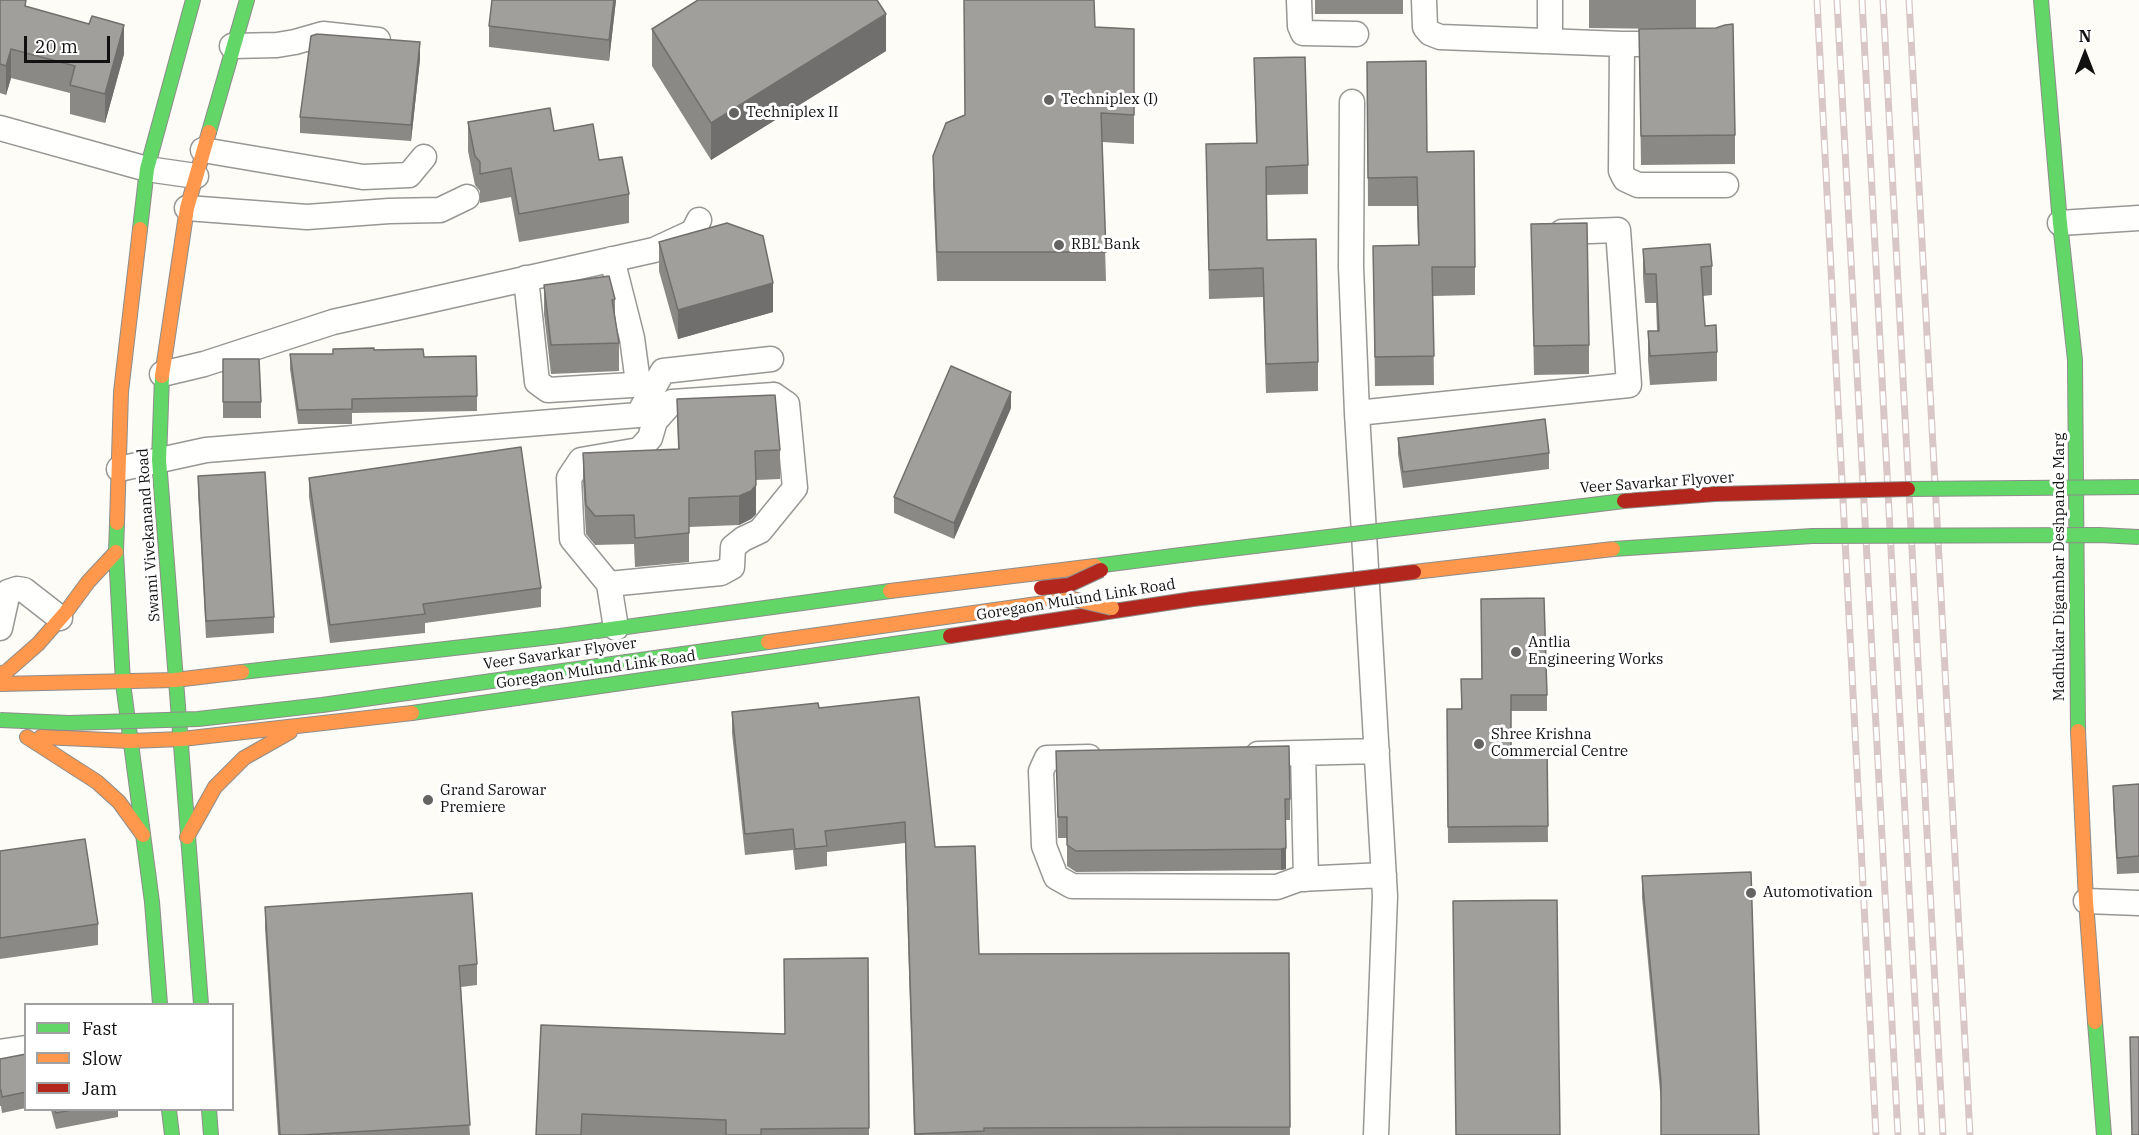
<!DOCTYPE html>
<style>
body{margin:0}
#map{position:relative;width:2139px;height:1135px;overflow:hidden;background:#fdfcf7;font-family:"IBM Plex Serif",serif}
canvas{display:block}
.legend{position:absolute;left:24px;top:1003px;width:210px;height:108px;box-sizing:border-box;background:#fff;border:2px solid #a0a0a0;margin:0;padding:8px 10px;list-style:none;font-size:18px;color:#111}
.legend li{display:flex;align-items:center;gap:12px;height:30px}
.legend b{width:30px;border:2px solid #a0a0a0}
.north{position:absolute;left:2055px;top:24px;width:60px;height:60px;-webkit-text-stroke:4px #fff;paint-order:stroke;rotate:0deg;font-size:16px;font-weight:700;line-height:24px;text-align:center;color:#111}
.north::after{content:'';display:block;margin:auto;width:21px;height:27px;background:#111;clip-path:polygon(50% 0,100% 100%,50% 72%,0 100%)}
.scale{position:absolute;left:24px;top:36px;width:86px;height:27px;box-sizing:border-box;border:3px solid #111;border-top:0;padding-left:8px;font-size:18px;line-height:21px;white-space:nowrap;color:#111;-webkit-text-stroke:4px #fff;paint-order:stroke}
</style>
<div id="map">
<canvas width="2139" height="1135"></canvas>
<ul class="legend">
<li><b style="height:8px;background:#63d668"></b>Fast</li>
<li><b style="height:8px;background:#ff974d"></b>Slow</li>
<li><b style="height:8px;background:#b3261e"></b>Jam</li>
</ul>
<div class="north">N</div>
<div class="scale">20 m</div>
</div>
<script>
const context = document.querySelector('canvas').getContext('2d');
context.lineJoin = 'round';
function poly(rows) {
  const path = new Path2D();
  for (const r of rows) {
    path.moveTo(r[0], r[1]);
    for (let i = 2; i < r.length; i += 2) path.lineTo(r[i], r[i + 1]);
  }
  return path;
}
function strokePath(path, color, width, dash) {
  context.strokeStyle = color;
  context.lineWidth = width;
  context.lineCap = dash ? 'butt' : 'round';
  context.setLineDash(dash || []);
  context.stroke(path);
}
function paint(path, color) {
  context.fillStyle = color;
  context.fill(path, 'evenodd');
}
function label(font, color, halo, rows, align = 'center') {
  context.font = font + ' "IBM Plex Serif",serif';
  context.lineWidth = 6;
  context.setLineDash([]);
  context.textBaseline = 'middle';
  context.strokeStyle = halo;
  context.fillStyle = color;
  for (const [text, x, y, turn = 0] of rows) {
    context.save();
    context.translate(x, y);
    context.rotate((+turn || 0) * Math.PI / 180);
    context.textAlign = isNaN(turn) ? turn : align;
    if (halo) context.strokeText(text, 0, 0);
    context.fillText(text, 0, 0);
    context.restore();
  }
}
const street = poly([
 [1299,0,1300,26,1303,33,1356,34],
 [1424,0,1425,27,1430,33,1440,37,1622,44,1671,44],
 [1550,0,1550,41],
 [1622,44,1621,171,1625,179,1638,185,1726,185],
 [232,46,277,45,295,42,323,34,378,40],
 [1352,102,1351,267,1357,413,1385,896,1376,1135],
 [0,128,147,169,196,176],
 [203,150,363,177,409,175,424,157],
 [187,208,307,217,389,211,440,210,467,197],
 [2060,223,2139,218],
 [526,278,537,382,548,390,632,385,637,375,632,338,612,259],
 [162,374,204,364,333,322,654,250,693,232,699,220],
 [774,395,787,404,795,488,760,531,743,539,733,547,732,567,721,573,609,584,572,539,569,478,581,460,639,450,650,438,655,421,672,402,774,395],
 [1357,413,1629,385,1618,230,1562,232],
 [119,469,206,450,638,415,663,371,771,359],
 [609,584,616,628],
 [0,628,8,592,17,589,24,590,60,618],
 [1303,753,1306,879],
 [1258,754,1377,751],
 [1089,757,1047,758,1041,771,1044,846,1056,877,1072,886,1277,887,1299,879,1384,875],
 [2086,901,2139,903],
 [0,1052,26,1048]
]);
const fast = poly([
 [2041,0,2060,223,2075,360,2078,731],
 [209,132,247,0],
 [140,229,147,169,193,0],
 [162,376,159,460,201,1004],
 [117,523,116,552,123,683,152,902,160,1004],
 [1095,566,1181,555],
 [242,672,560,636,890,591],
 [412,713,950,636],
 [2095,1022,2104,1135],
 [169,1110,172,1135],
 [209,1110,211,1135]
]);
const slow = poly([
 [162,376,187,208,209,132],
 [117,523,121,392,140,229],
 [890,591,1095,566],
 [0,674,6,672,38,644,66,612,88,582,116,552],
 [0,684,175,680,242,672],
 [2078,731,2086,901,2095,1022],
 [27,737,97,782,119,802,143,835],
 [41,737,130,741,182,739,412,713],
 [187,837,215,787,244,758,290,732]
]);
const jam = poly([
 [950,636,1193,599]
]);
const rail = poly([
 [1817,0,1876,1135],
 [1837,0,1898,1135],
 [1862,0,1922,1135],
 [1883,0,1943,1135],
 [1909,0,1970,1135]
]);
const fastBridge = poly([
 [1908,489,2139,487],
 [1613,549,1812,536,2099,535,2139,537],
 [1181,555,1624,501],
 [0,720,69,723,198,719,322,705,768,642]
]);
const slowBridge = poly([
 [1414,572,1613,549],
 [768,642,1073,599,1112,608]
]);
const jamBridge = poly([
 [1624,501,1715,494,1908,489],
 [1041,588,1069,585,1101,570],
 [1193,599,1414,572]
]);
const wall = poly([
 [0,0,27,7,124,54,105,123,70,114,70,93,11,78,6,95,0,93],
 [492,0,616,0,609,61,489,47,489,26],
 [1315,0,1403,0,1403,14,1315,14],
 [1589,0,1696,0,1696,29,1735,135,1735,164,1641,165,1639,29,1669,29,1589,28],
 [1095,27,1134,29,1134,144,1102,142,1106,281,937,281,933,185,933,156,965,115],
 [652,29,886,51,711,160,652,66],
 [1254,58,1308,165,1308,194,1266,195,1267,240,1318,362,1318,391,1266,393,1263,297,1209,299,1206,144,1256,143],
 [420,59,411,141,300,133,300,117],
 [1367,62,1427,152,1475,267,1475,295,1433,296,1434,385,1375,386,1373,246,1418,245,1417,206,1368,206],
 [468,122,554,131,599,160,629,194,629,223,519,242,511,197,480,203,480,191,475,185,468,151],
 [1531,224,1589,345,1589,374,1534,375],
 [659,242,773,312,678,339,659,271],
 [1643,249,1712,266,1712,295,1703,296,1705,326,1717,352,1717,381,1650,385,1648,360,1648,331,1657,331,1656,303,1645,303,1643,277],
 [544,285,615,299,615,315,619,343,619,371,551,374,544,314],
 [374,350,424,357,477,396,477,411,352,413,352,424,298,424,290,369,290,354,333,354],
 [223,359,261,402,261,418,223,418],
 [677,399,780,450,780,479,756,480,756,514,751,519,739,525,689,527,689,562,635,567,634,544,595,545,586,534,583,482,583,453,678,449],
 [1011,408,954,539,894,513,894,497],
 [1398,438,1549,453,1549,469,1403,488,1398,454],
 [198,476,274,617,274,633,206,638,198,492],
 [309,478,541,588,541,607,425,623,425,633,330,643,309,497],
 [1461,679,1547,695,1547,711,1511,711,1511,748,1547,747,1548,842,1448,843,1447,709,1461,709],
 [819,708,935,847,979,954,1289,953,1290,1135,914,1135,905,843,827,852,827,866,795,870,793,850,745,855,732,733,732,712],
 [1056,751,1290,799,1290,820,1285,820,1286,869,1281,870,1076,872,1067,866,1067,838,1058,838],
 [2139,784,2139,873,2117,874,2113,802,2113,786],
 [0,851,98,924,98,945,0,959],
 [1642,876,1759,1135,1661,1102,1642,897],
 [265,907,477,964,477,985,461,987,470,1135,278,1135,265,928],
 [868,958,869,1135,536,1135,541,1025,785,1034],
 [26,1054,26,1108,2,1113,1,1106,0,1106,0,1059],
 [51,1110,118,1110,118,1117,56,1129]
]);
const shadedWall = poly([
 [614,0,616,0,609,61,609,40],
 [886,14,886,51,711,160,711,123],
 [124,25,124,54,105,123,105,94],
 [420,42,420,59,411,141,411,125],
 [11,49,11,78,6,95,6,66],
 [773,283,773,312,678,339,678,310],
 [1011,392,1011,408,954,539,954,523],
 [756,485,756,514,751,519,739,525,739,496],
 [1286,848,1286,869,1281,870,1281,849]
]);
const building = poly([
 [0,0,26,0,25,6,89,24,92,16,124,25,105,94,70,85,75,66,11,49,6,66,0,64,0,0],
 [492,0,614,0,609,40,489,26,492,0],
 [698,0,877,0,886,14,711,123,652,29,698,0],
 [964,0,1094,0,1095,27,1134,29,1134,115,1101,113,1106,252,937,252,933,156,946,123,965,115,964,0],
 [1733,24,1735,135,1641,136,1639,29,1716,28,1725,25,1733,24],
 [317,34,420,42,411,125,300,117,311,36,317,34],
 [1305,57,1308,165,1266,167,1267,240,1316,239,1318,362,1266,364,1263,268,1209,270,1206,144,1257,143,1254,58,1305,57],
 [1426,61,1427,152,1474,151,1475,267,1432,267,1434,356,1375,357,1373,246,1419,245,1417,177,1368,178,1367,62,1426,61],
 [550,108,554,131,593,124,599,160,622,157,629,194,519,214,511,168,480,174,480,162,475,156,468,122,550,108],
 [727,223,763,236,773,283,678,310,659,242,727,223],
 [1587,223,1589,345,1534,346,1531,224,1587,223],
 [1710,244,1712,266,1701,267,1705,326,1716,325,1717,352,1650,356,1648,331,1659,331,1656,274,1645,274,1643,249,1710,244],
 [609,276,615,299,612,300,619,343,551,345,544,285,609,276],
 [374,348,374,350,423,349,424,357,476,356,477,396,352,399,352,409,298,410,290,354,333,354,333,349,374,348],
 [223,359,259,359,261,402,223,402,223,359],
 [951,366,1011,392,954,523,894,497,951,366],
 [775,395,780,450,755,451,756,485,751,491,739,496,689,498,689,533,635,538,634,515,595,516,586,505,583,453,679,449,677,399,775,395],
 [1545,419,1549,453,1403,472,1398,438,1545,419],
 [521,447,541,588,423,604,425,614,330,625,309,478,521,447],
 [265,472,274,617,206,621,198,476,265,472],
 [1544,598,1547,695,1511,695,1511,748,1547,747,1548,826,1448,827,1447,709,1462,709,1461,679,1482,679,1481,599,1544,598],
 [919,697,935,847,975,846,979,954,1289,953,1290,1127,984,1128,984,1131,915,1134,905,822,825,831,827,846,795,849,793,829,745,834,732,712,818,703,819,708,919,697],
 [1289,746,1290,799,1285,799,1286,848,1281,849,1076,851,1067,845,1067,817,1058,817,1056,751,1289,746],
 [2139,784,2139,856,2117,858,2113,786,2139,784],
 [85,839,98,924,0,938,0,851,85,839],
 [1751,872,1759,1135,1661,1135,1661,1082,1642,876,1751,872],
 [472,893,477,964,459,966,470,1125,302,1135,280,1135,265,907,472,893],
 [1557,900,1560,1135,1456,1135,1453,901,1557,900],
 [868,958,869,1128,761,1129,761,1135,726,1135,726,1120,582,1114,581,1135,536,1135,541,1025,785,1034,784,959,868,958],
 [2130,1037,2139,1037,2139,1135,2132,1135,2130,1037],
 [26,1054,26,1092,2,1097,1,1090,0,1090,0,1059,26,1054],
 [55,1110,72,1110,56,1113,55,1110]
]);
const markers = [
 [1049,100,6,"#646362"],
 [734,113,6,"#646362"],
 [1059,245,6,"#646362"],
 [1516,652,6,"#646362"],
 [1479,744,6,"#646362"],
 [428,800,6,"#646362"],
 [1751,893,6,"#646362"]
];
const poiNames = [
 ["Techniplex (I)",1061,100],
 ["Techniplex II",746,113],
 ["RBL Bank",1071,245],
 ["Antlia",1528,643],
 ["Engineering Works",1528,660],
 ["Shree Krishna",1491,735],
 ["Commercial Centre",1491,752],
 ["Grand Sarowar",440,791],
 ["Premiere",440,808],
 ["Automotivation",1763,893]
];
const streetNames = [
 ["Veer Savarkar Flyover",1657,483,-4],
 ["Swami Vivekanand Road",149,535,-94],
 ["Madhukar Digambar Deshpande Marg",2060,567,-90],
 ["Goregaon Mulund Link Road",1076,600,-9],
 ["Veer Savarkar Flyover",560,654,-8],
 ["Goregaon Mulund Link Road",596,670,-8]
];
strokePath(street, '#979795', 27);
strokePath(fast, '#8e8d8b', 16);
strokePath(slow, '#8e8d8b', 16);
strokePath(jam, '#8e8d8b', 16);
strokePath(street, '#fffffe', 24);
strokePath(fast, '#63d668', 14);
strokePath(slow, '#ff974d', 14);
strokePath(jam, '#b3261e', 14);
strokePath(rail, '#d9c6c7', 7);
strokePath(rail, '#fff', 4.5, [14]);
strokePath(fastBridge, '#8e8d8b', 16, []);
strokePath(slowBridge, '#8e8d8b', 16, []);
strokePath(jamBridge, '#8e8d8b', 16, []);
strokePath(fastBridge, '#63d668', 14);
strokePath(slowBridge, '#ff974d', 14);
strokePath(jamBridge, '#b3261e', 14);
paint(wall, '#8a8986');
paint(shadedWall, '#716f6d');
paint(building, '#a19f9c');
strokePath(building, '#716f6d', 1.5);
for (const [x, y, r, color] of markers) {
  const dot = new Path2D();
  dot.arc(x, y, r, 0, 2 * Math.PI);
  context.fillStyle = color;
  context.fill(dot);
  strokePath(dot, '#fff', 2);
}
label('15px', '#111', '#fff', poiNames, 'left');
label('15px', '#111', '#fff', streetNames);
</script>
